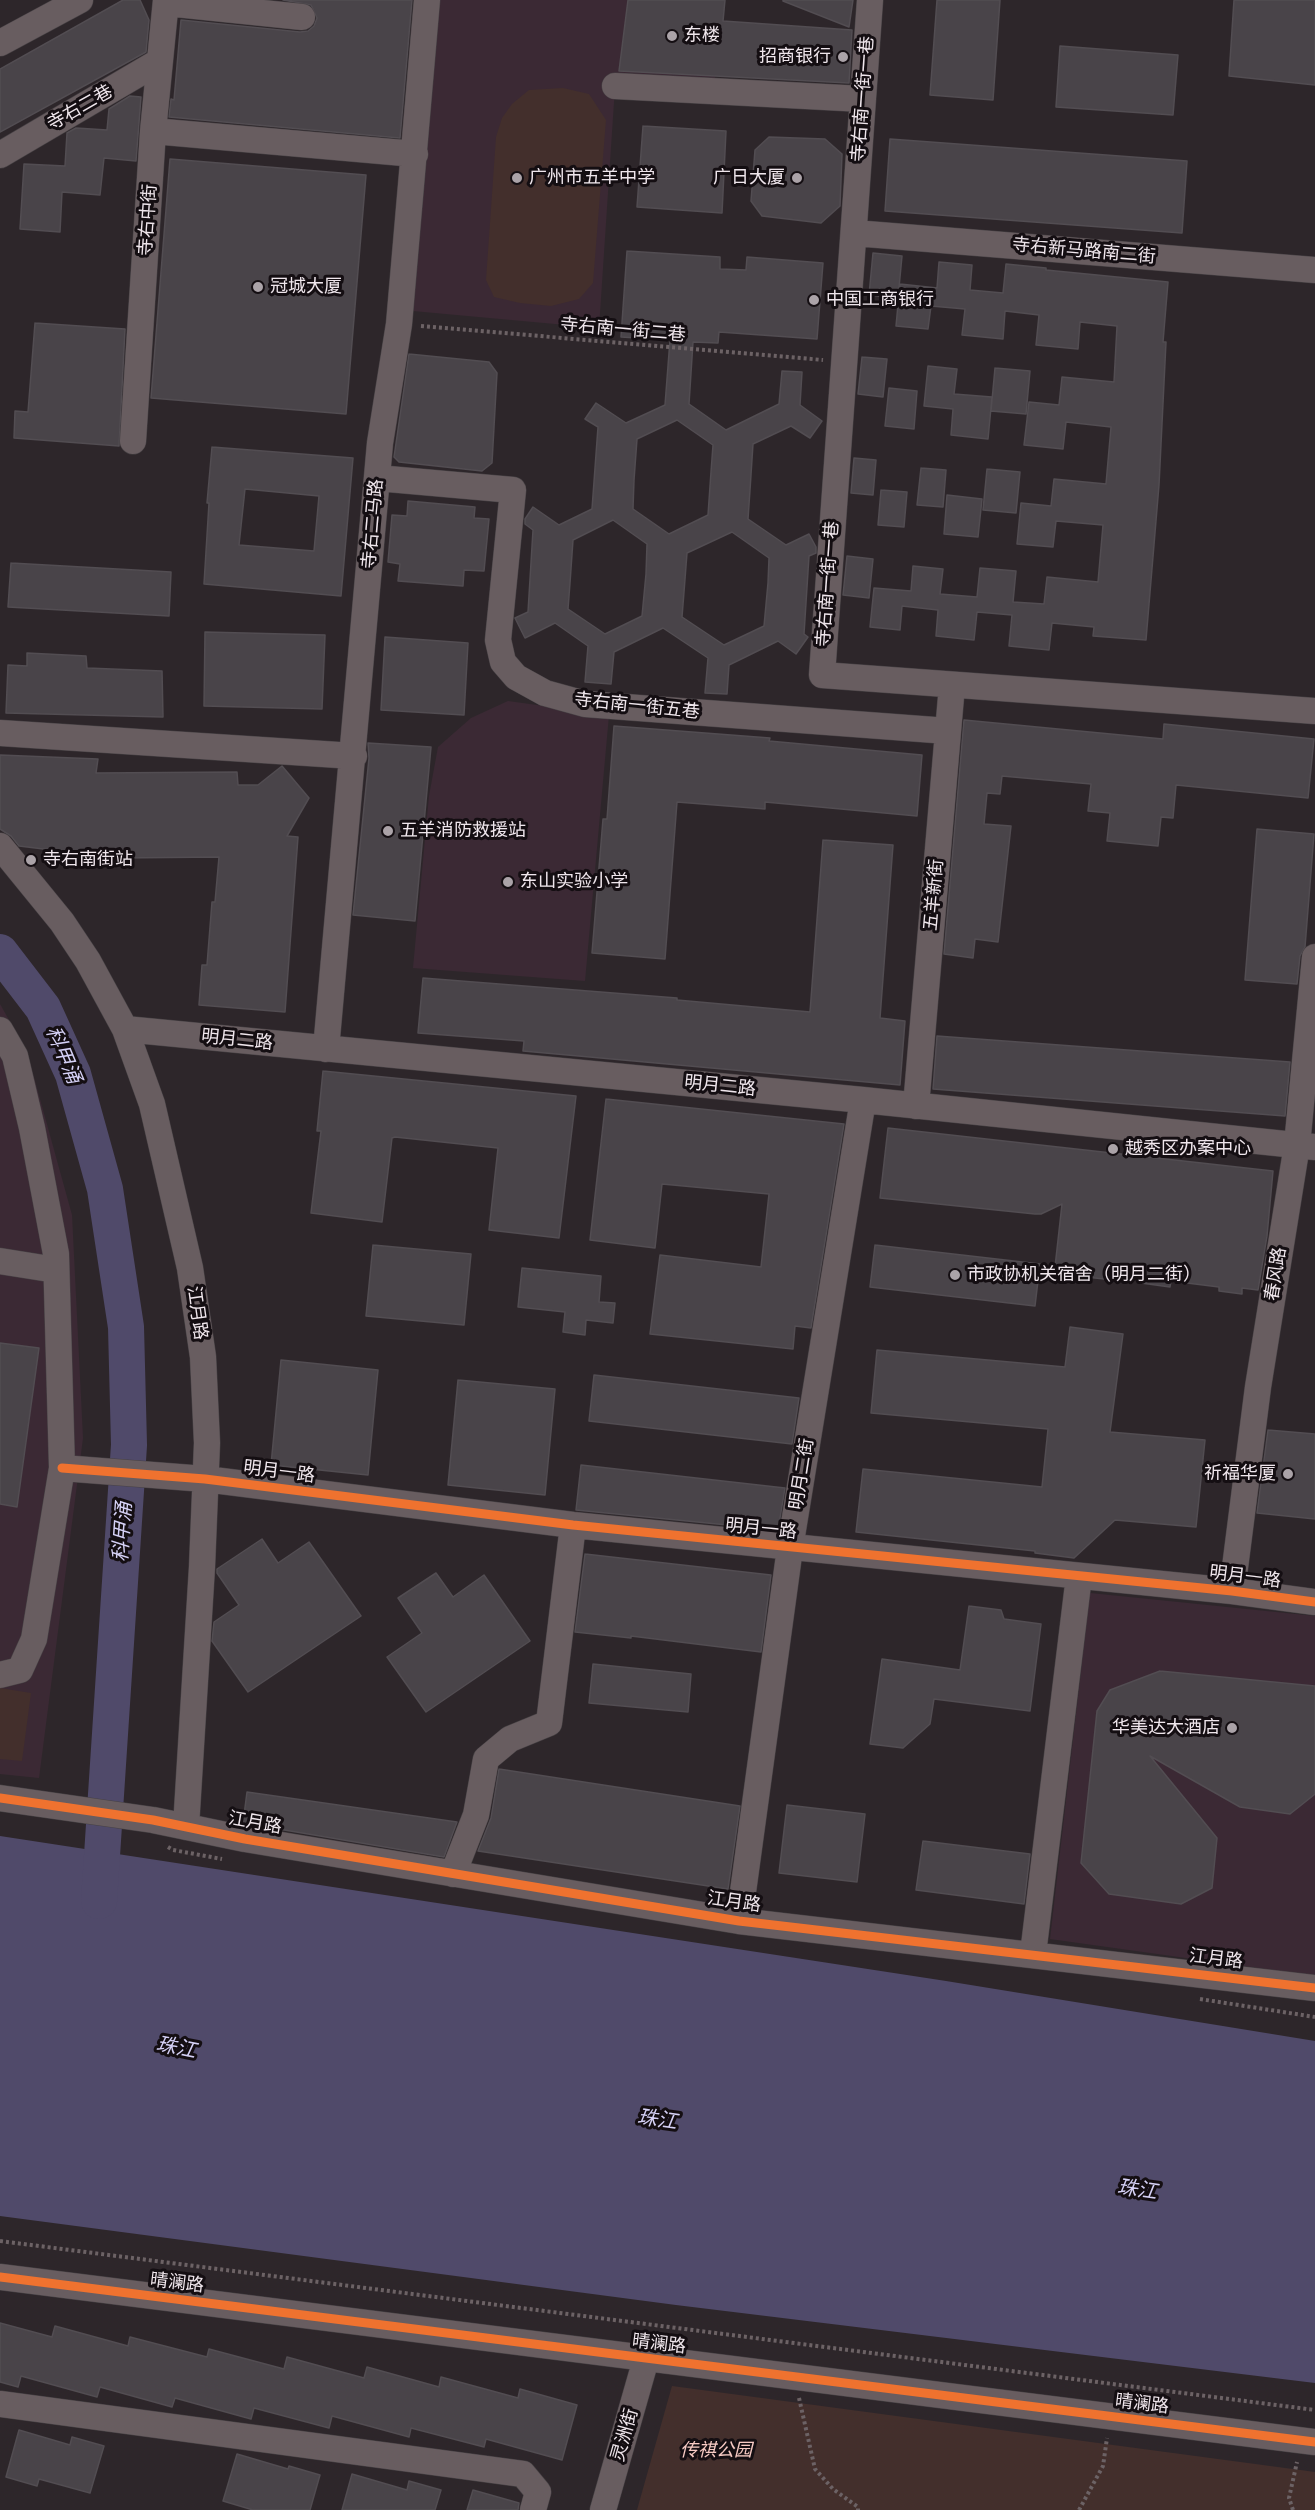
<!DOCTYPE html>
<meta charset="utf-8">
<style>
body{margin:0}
canvas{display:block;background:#2d262a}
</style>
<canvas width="1315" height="2510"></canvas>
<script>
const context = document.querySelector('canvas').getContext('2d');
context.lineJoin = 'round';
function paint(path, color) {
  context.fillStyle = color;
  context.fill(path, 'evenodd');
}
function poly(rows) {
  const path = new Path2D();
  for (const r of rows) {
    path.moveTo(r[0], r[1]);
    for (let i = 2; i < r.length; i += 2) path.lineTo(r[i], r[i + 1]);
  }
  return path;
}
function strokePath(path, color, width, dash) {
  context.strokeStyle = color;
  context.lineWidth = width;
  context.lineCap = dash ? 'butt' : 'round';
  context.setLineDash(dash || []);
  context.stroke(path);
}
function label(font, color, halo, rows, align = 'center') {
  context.font = font + ' "Roboto Serif","Noto Sans SC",serif';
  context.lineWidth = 6;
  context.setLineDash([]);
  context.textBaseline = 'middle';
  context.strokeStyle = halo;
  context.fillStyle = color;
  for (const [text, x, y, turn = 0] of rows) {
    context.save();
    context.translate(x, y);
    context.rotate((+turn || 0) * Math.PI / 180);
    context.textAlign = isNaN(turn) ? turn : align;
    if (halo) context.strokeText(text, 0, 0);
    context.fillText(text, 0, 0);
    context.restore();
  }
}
const built = poly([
 [439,0,725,0,713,92,615,87,599,328,413,311],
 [508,701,609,715,585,981,413,968,429,796,438,747,471,718],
 [0,1004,27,1052,72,1215,83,1438,39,1778,0,1774],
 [1090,1593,1315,1616,1315,1976,1050,1939]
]);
const green = poly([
 [563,88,589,94,606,120,593,283,579,299,551,306,520,303,494,297,486,280,496,137,502,118,512,104,529,90],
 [0,1688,31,1693,22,1761,0,1759],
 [672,2386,1315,2472,1315,2510,637,2510]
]);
const water = poly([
 [0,1836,946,1981,1315,2041,1315,2383,676,2305,0,2216]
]);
const river = poly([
 [0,952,43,1008,73,1074,105,1189,126,1327,129,1445,99,1901]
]);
const building = poly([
 [123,0,140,0,149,20,146,52,0,132,0,69,123,0],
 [283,0,412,0,400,138,169,117,171,99,174,100,181,20,300,32,308,31,314,26,317,18,311,5,283,0],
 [628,0,725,0,723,21,852,30,849,83,619,71,628,0],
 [783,0,853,0,849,27,783,1,783,0],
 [937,0,1000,0,993,100,930,95,937,0],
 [1234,0,1315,0,1315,85,1229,76,1234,0],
 [1060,46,1178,55,1173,115,1056,107,1060,46],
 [130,96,141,97,136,161,104,158,100,195,62,192,60,232,20,229,24,164,65,166,67,133,76,128,107,130,109,109,130,96],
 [643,126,726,131,722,213,637,207,643,126],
 [769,137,825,139,842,154,840,206,821,223,762,216,751,201,755,150,769,137],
 [890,139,1187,161,1182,233,885,211,890,139],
 [170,159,366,175,346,414,151,398,170,159],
 [627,251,720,257,720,269,746,270,747,257,823,263,817,339,719,332,718,343,693,342,689,404,726,430,779,404,782,371,802,372,800,405,822,421,810,438,791,426,753,444,750,490,748,519,786,545,809,534,816,547,816,553,809,556,804,634,808,637,796,654,778,641,729,665,727,694,705,693,708,658,663,628,614,652,611,684,585,682,588,646,555,623,525,638,515,618,528,612,533,530,525,524,525,519,533,507,559,525,592,509,598,427,585,419,596,403,626,423,665,405,670,340,621,337,627,251],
 [677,420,713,445,711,472,708,515,669,534,633,509,634,480,637,439,677,420],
 [613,520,647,544,646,574,642,616,605,634,568,609,570,583,573,540,613,520],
 [732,532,769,558,768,583,764,626,724,645,682,617,684,592,687,553,732,532],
 [873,253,902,256,898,298,869,295,873,253],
 [939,262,972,265,970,290,1003,293,1006,264,1046,268,1046,270,1168,282,1163,342,1166,342,1159,485,1146,640,1093,636,1094,627,1052,623,1049,650,1009,646,1012,615,977,612,974,640,936,636,938,610,902,606,900,630,870,627,874,588,911,591,913,566,943,569,940,594,977,597,980,568,1016,571,1013,602,1044,604,1047,577,1098,582,1103,525,1056,521,1053,547,1017,544,1021,503,1051,506,1054,479,1106,484,1111,427,1066,422,1063,449,1024,445,1029,402,1059,405,1062,377,1114,382,1117,326,1080,322,1078,349,1036,345,1039,315,1005,311,1003,339,962,335,965,309,931,306,928,329,896,326,900,284,937,288,939,262],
 [35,323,125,329,119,446,14,438,15,411,28,412,35,323],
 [409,354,489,362,497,373,492,463,482,471,399,462,394,457,409,354],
 [862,357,887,359,883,397,858,394,862,357],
 [928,366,957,369,954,394,992,397,988,439,951,435,953,409,924,406,928,366],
 [995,368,1030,371,1026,414,991,411,995,368],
 [889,388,917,391,914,429,885,426,889,388],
 [212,447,353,458,341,596,204,584,209,503,207,503,212,447],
 [245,489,319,496,314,551,239,545,245,489],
 [854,458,876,460,873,495,851,493,854,458],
 [921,468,946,470,943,507,917,505,921,468],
 [987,469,1020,472,1016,513,983,510,987,469],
 [881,490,907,492,904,527,878,525,881,490],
 [947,495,982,499,978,537,944,534,947,495],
 [408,501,475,507,474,518,489,519,484,571,464,570,463,586,398,581,400,564,388,562,392,515,407,516,408,501],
 [847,556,873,559,869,598,843,595,847,556],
 [11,563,171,572,169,616,8,607,11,563],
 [205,632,325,635,322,709,204,706,205,632],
 [385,637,468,643,464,715,381,710,385,637],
 [27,653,86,656,87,668,162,671,163,717,6,713,8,665,27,666,27,653],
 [964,720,1163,739,1164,724,1314,739,1308,798,1176,785,1173,818,1161,817,1158,846,1107,841,1110,813,1088,811,1091,784,1002,776,1000,794,987,793,984,824,1011,826,998,942,975,939,973,958,944,954,964,720],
 [614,726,770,738,769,741,922,755,917,816,765,802,765,809,677,802,665,959,592,953,603,819,607,819,614,726],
 [368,743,431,747,415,921,353,915,369,758,368,743],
 [0,755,98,759,96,773,237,772,238,785,258,785,282,766,309,798,287,836,298,837,285,1012,199,1005,202,965,207,965,212,902,215,902,219,857,117,858,19,846,11,836,0,829,0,755],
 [1257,829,1314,834,1305,947,1300,956,1297,984,1245,980,1257,829],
 [823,840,893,845,880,1018,905,1021,900,1085,523,1051,524,1041,418,1033,423,978,677,998,677,1000,810,1012,823,840],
 [937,1036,1290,1062,1285,1116,933,1089,937,1036],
 [323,1071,576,1096,559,1238,489,1230,498,1148,395,1137,392,1138,382,1222,311,1213,321,1131,317,1131,323,1071],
 [606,1099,844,1124,811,1328,795,1326,793,1349,650,1334,660,1255,761,1267,769,1194,662,1184,655,1248,590,1240,606,1099],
 [888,1128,1273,1171,1267,1236,1258,1290,1242,1288,1242,1294,1219,1291,1219,1287,1171,1281,1170,1287,1141,1283,1141,1278,1105,1274,1104,1279,1077,1276,1078,1270,1055,1267,1062,1204,1041,1214,1035,1214,880,1198,888,1128],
 [373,1245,471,1254,464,1325,366,1316,373,1245],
 [875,1245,1040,1264,1035,1306,870,1287,875,1245],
 [522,1268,601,1276,599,1302,615,1303,613,1323,586,1320,585,1335,563,1332,565,1312,518,1307,522,1268],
 [1070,1327,1123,1334,1110,1432,1205,1440,1196,1527,1115,1520,1074,1558,1035,1553,1035,1551,856,1532,863,1469,1042,1487,1048,1429,871,1413,877,1350,1065,1367,1070,1327],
 [0,1343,39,1348,17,1507,0,1504,0,1343],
 [281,1360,378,1370,368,1475,271,1465,281,1360],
 [594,1375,799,1398,792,1444,589,1421,594,1375],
 [458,1380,555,1389,545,1495,448,1485,458,1380],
 [1268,1430,1315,1434,1315,1519,1257,1513,1268,1430],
 [581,1465,785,1488,778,1530,576,1510,581,1465],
 [262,1539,278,1563,309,1542,361,1616,248,1692,212,1641,214,1622,239,1605,217,1573,217,1569,262,1539],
 [585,1554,771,1575,761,1652,631,1636,631,1638,575,1632,585,1554],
 [436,1573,453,1597,484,1575,530,1641,426,1712,387,1657,422,1633,398,1598,436,1573],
 [969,1606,1001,1610,1004,1619,1041,1624,1030,1711,934,1699,930,1724,903,1748,870,1744,882,1659,960,1670,969,1606],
 [593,1664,691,1674,688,1712,589,1703,593,1664],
 [1160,1671,1315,1686,1315,1794,1290,1814,1240,1807,1150,1756,1217,1838,1212,1888,1181,1904,1109,1894,1081,1863,1097,1711,1110,1690,1160,1671],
 [499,1769,740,1806,728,1889,478,1851,491,1818,499,1769],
 [247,1792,457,1822,444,1857,243,1823,247,1792],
 [787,1805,865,1814,857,1882,779,1873,787,1805],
 [923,1841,1030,1854,1024,1904,916,1890,923,1841],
 [0,2323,52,2337,55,2326,128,2346,130,2337,207,2357,209,2349,284,2369,287,2357,364,2378,367,2367,439,2387,441,2377,518,2398,520,2389,577,2405,562,2460,486,2439,484,2447,411,2428,409,2437,332,2416,329,2428,254,2408,251,2419,175,2398,172,2407,100,2387,97,2397,21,2376,18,2387,0,2382,0,2323],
 [19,2430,70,2445,72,2437,104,2446,90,2493,39,2479,37,2486,6,2477,19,2430],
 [237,2454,288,2469,289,2466,320,2475,310,2510,253,2510,223,2501,237,2454],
 [352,2474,407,2490,409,2481,441,2490,435,2510,342,2510,352,2474],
 [473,2490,519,2503,518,2510,467,2510,473,2490]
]);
const path = poly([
 [421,326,823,360],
 [168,1847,173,1850,222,1859],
 [1200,1999,1315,2017],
 [0,2241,1315,2410],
 [799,2398,815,2469,833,2489,858,2507,858,2510],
 [1079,2510,1103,2466,1107,2438],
 [1293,2510,1289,2498,1297,2462]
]);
const minor = poly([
 [870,0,822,675,1315,711],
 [166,3,302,17],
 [0,43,80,0],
 [615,86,863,99],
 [153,131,415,154],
 [0,155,160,61],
 [854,233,1315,270],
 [133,441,153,131,166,0],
 [377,478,513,490,498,640,503,662,516,677,545,693,585,704,948,731],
 [0,733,354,756],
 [0,846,62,922,88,961,125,1029,152,1104,190,1268,203,1357,207,1443,202,1567,186,1827],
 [125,1029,863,1100,1315,1147],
 [0,1030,15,1056,32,1128,56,1254,62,1468,34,1639,20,1670,0,1675],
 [326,1049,380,443,399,324,427,0],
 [916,1106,952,685],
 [0,1261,56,1270],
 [62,1468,205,1479,573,1525,1232,1591,1315,1602],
 [1232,1591,1258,1387,1297,1145,1315,957],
 [0,1798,153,1820,245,1839,739,1921,1315,1988],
 [453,1874,476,1815,486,1759,510,1739,549,1723,573,1525],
 [739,1921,790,1548,863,1100],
 [1033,1954,1079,1576],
 [0,2277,1315,2442],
 [0,2404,523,2474,538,2492,533,2510],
 [603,2510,646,2359]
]);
const cycleway = poly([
 [62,1468,205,1479,573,1525,1232,1591,1315,1602],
 [0,1798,153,1820,245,1839,739,1921,1315,1988],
 [0,2277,1315,2442]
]);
const markers = [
 [672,36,6,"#aba3a8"],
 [843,57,6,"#aba3a8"],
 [517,178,6,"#aba3a8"],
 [797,178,6,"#aba3a8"],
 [258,287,6,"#aba3a8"],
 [814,300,6,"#aba3a8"],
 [388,831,6,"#aba3a8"],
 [31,860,6,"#aba3a8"],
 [508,882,6,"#aba3a8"],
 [1113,1149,6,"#aba3a8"],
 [955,1275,6,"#aba3a8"],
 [1288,1474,6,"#aba3a8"],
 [1232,1728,6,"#aba3a8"]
];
const poiNames = [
 ["东楼",684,36],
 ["招商银行",831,57,"right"],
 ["广州市五羊中学",529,178],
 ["广日大厦",785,178,"right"],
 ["冠城大厦",270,287],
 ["中国工商银行",826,300],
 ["五羊消防救援站",400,831],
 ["寺右南街站",43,860],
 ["东山实验小学",520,882],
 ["越秀区办案中心",1125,1149],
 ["市政协机关宿舍（明月二街）",967,1275],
 ["祈福华厦",1276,1474,"right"],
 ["华美达大酒店",1220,1728,"right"]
];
const streetNames = [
 ["寺右南一街一巷",863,99,-86],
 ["寺右二巷",80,108,-30],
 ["寺右中街",148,220,-86],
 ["寺右新马路南二街",1084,251,5],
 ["寺右南一街二巷",623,330,5],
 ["寺右二马路",373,524,-85],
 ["寺右南一街一巷",828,584,-86],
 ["寺右南一街五巷",637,706,6],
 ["五羊新街",934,895,-85],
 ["明月二路",237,1040,6],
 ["明月二路",720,1086,6],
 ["春风路",1276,1274,-81],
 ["江月路",197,1313,82],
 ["明月一路",279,1472,7],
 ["明月二街",802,1474,-81],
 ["明月一路",761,1529,6],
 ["明月一路",1245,1577,7],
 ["江月路",255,1823,10],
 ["江月路",734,1902,8],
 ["江月路",1216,1959,7],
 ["晴澜路",177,2283,7],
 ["晴澜路",659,2344,7],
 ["晴澜路",1142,2404,7],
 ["灵洲街",625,2435,-74]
];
const parkNames = [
 ["传祺公园",716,2451]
];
const waterNames = [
 ["科甲涌",63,1055,67],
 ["科甲涌",123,1532,-86],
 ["珠江",176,2048,11],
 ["珠江",657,2120,8],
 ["珠江",1137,2190,8]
];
paint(built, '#3b2934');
paint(green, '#432f2c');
paint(water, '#504a6a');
strokePath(river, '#504a6a', 36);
paint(building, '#494449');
strokePath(building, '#524d52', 1.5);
strokePath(minor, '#474245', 27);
strokePath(path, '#6c6265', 4, [3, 3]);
strokePath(minor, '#685d60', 26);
strokePath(cycleway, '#ef722f', 9);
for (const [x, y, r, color] of markers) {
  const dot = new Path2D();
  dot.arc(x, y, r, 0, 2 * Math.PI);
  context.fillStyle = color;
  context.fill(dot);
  strokePath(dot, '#140e12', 2);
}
label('18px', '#efe6ec', '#140e12', poiNames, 'left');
label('18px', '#efe6ec', '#140e12', streetNames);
label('italic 18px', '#f7cbc4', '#140e12', parkNames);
label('italic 20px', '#d5d1f6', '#140e12', waterNames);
</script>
